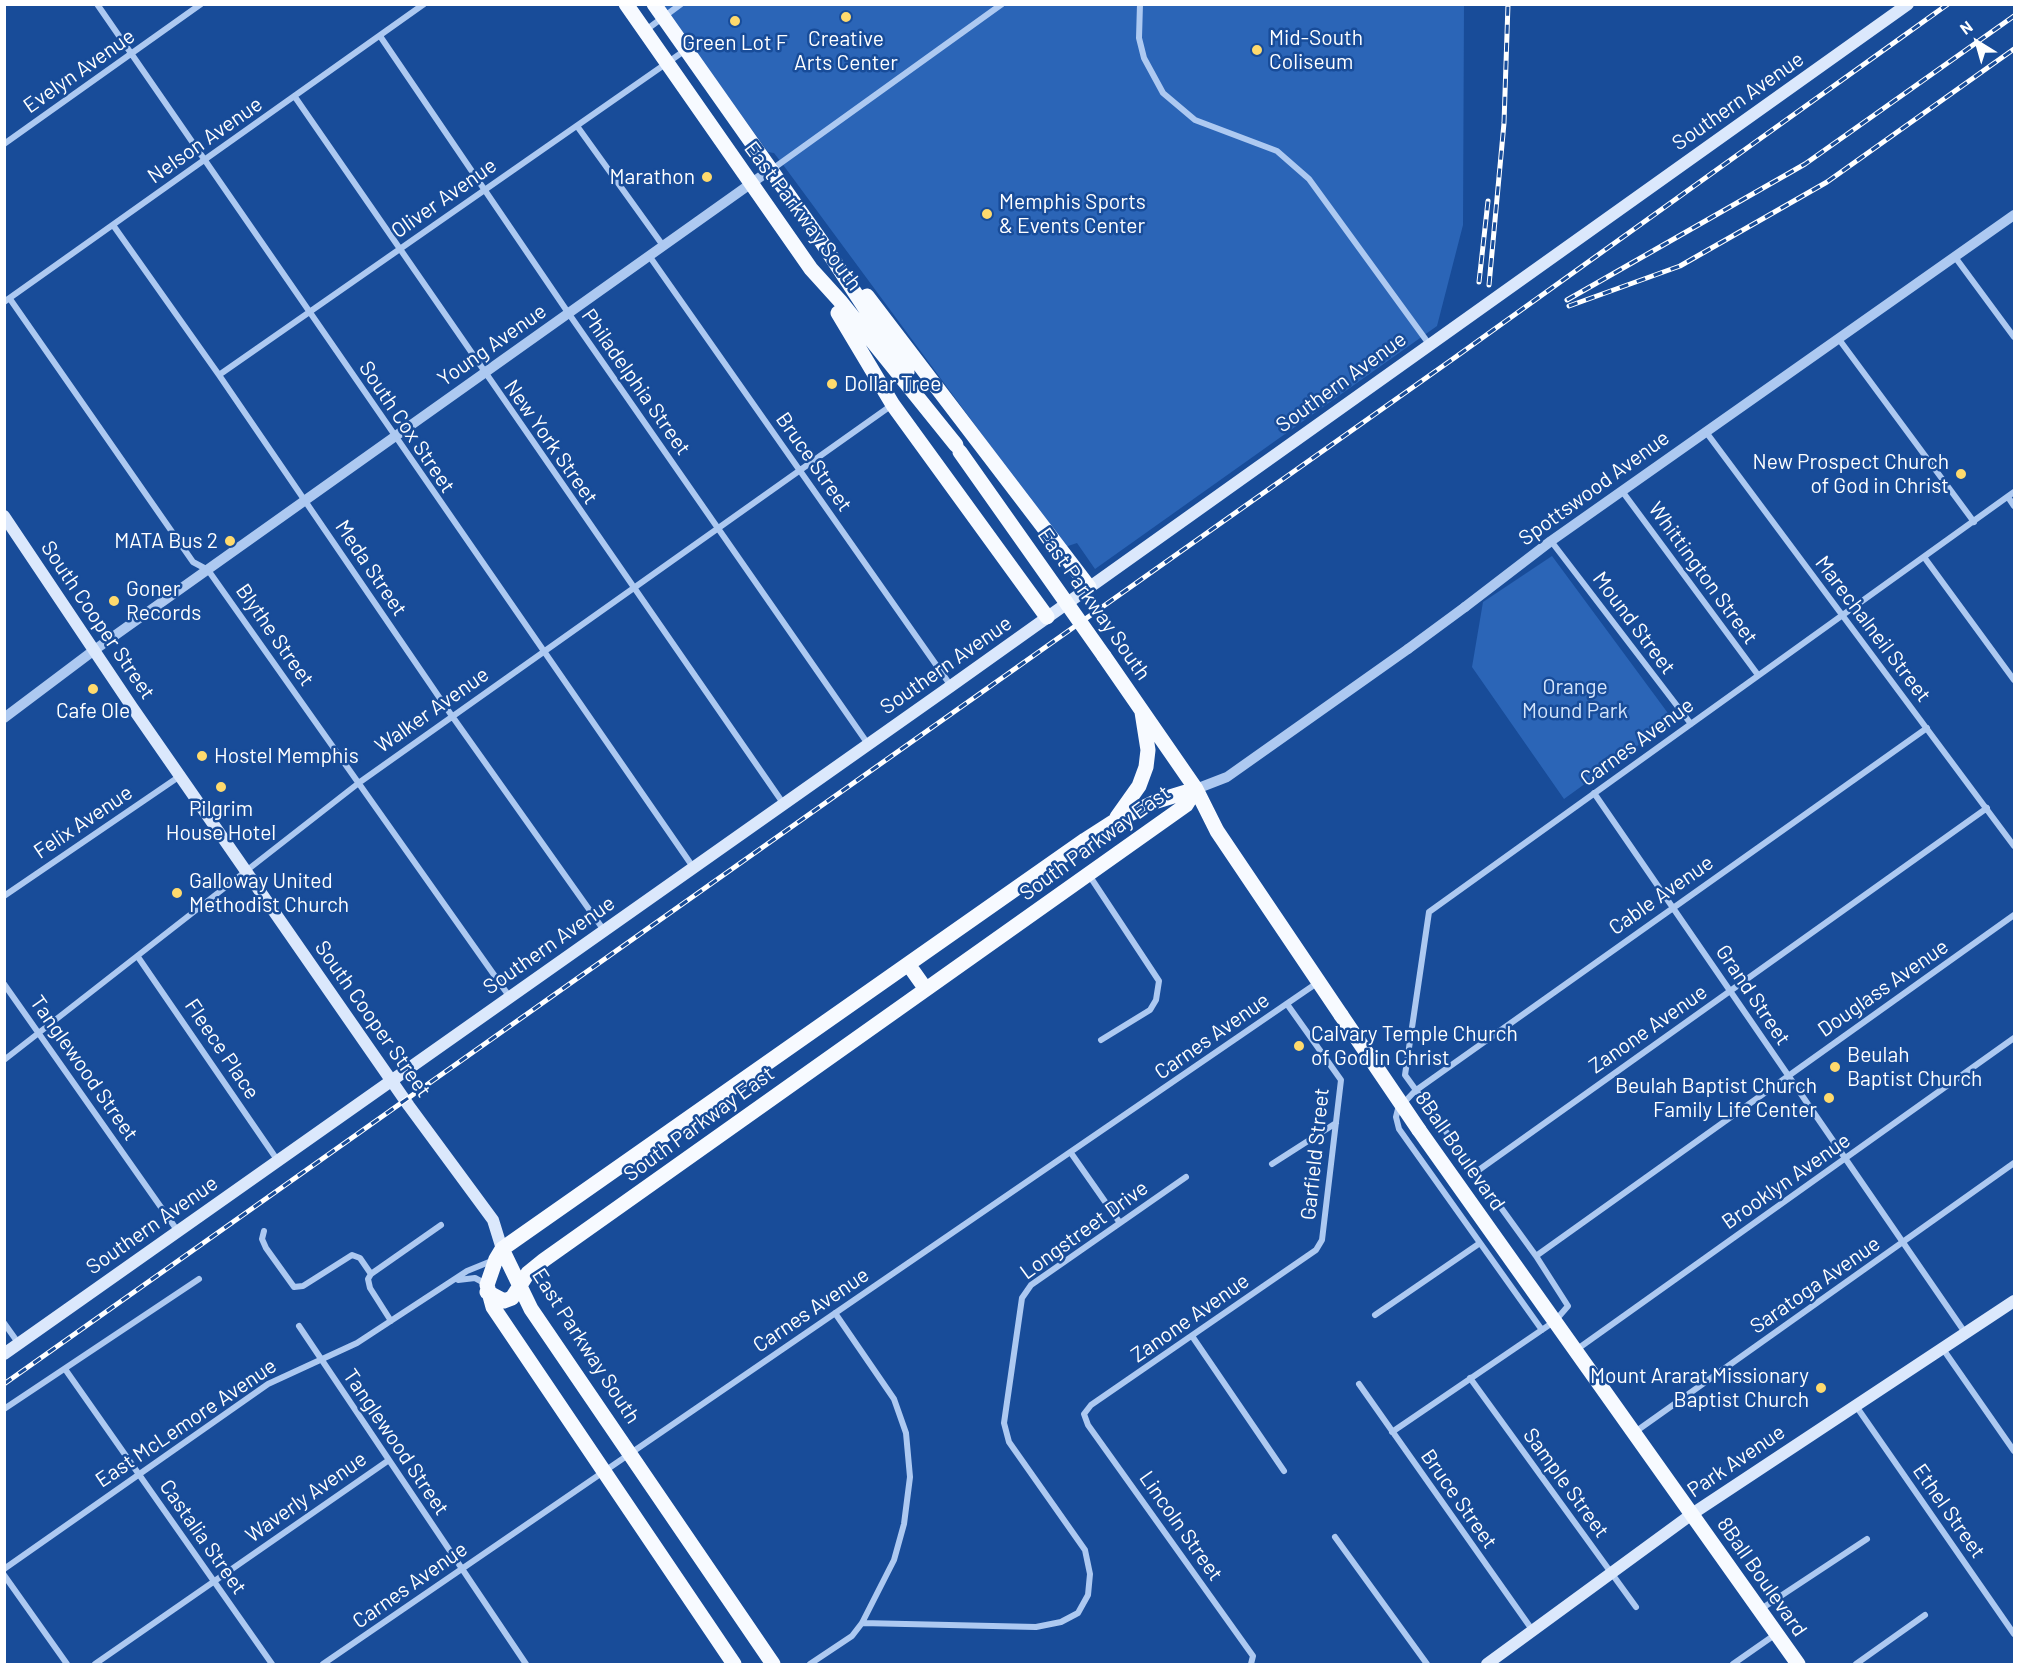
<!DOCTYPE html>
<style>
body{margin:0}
#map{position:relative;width:2019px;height:1669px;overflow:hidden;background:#184c99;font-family:Barlow,sans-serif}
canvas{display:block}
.frame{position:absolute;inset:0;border:6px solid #fff;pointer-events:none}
.north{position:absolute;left:1947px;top:12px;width:60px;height:60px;-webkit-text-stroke:4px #184c99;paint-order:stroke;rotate:323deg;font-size:16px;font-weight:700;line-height:24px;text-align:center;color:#fff}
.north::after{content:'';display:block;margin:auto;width:21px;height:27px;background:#fff;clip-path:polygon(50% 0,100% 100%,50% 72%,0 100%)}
</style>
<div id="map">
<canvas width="2019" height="1669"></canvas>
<div class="frame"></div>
<div class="north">N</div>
</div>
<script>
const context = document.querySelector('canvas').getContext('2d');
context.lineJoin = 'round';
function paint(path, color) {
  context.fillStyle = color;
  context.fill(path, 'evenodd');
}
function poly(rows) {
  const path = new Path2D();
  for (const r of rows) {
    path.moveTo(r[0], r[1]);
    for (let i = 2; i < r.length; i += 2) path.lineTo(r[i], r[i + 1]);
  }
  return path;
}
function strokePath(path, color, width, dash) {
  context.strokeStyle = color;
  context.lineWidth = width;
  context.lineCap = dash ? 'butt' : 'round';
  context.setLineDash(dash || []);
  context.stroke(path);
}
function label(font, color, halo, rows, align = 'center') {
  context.font = font + ' Barlow,sans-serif';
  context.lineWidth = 5;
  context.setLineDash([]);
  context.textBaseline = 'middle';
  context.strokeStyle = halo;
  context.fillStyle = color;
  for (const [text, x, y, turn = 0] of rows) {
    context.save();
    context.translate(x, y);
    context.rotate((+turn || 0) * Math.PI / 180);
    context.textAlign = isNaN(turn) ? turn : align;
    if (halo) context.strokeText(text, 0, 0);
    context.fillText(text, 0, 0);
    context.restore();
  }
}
const green = poly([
 [662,5,1464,5,1463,225,1437,326,1095,569,1077,543,1065,547,781,162,774,153,768,152],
 [1552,556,1673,720,1564,799,1472,667,1483,602]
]);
const minor = poly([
 [97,4,693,867],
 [1140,4,1139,38,1144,58,1163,93,1195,120,1277,151,1309,179,1429,344],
 [646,30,681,4],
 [380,36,569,314,868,744],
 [295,97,783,803],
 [577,126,664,247],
 [4,144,201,4],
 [771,170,1002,4],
 [113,225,219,375,452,716,603,929],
 [650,257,951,686],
 [1955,257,2014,337],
 [10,299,193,562,208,570,509,996],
 [4,302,424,4],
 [1838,338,1974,522],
 [219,375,687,49],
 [1706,432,2014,846],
 [1622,491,1758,675],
 [2008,497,2014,506],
 [1551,541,1691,724],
 [1924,557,2014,680],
 [1594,793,1966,1334],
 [1089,875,1159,981,1156,1000,1150,1010,1101,1040],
 [4,896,180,776],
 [138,957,278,1161],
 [4,984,177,1230],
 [4,1060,360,782,892,405],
 [1071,1153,1120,1223],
 [1272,1164,1336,1123],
 [1476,1172,1987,808],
 [264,1231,262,1239,266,1248,294,1287,303,1286,352,1255,360,1258,371,1274],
 [1536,1256,2014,915],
 [458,1280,475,1278,486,1284],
 [1375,1315,1480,1243],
 [391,1321,370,1288,368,1279,371,1274,441,1225],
 [4,1323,19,1344],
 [299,1326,526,1664],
 [1542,1330,1399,1129,1396,1117,1398,1109,1415,1091,1927,728],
 [1192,1336,1284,1471],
 [1943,1349,2014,1451],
 [1576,1350,2014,1038],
 [65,1369,272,1664],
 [1470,1378,1636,1607],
 [1359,1384,1533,1631],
 [1856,1406,2014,1634],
 [4,1409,199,1279],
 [1392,1432,1555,1321,1568,1306,1536,1256,1405,1075,1429,912,2014,492],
 [1635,1432,2014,1163],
 [1335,1537,1427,1664],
 [4,1569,268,1384,357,1343,467,1271,494,1260],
 [4,1575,67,1664],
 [1761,1609,1867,1539],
 [862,1623,1036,1627,1061,1622,1078,1613,1088,1595,1090,1574,1085,1550,1009,1442,1004,1423,1022,1298,1031,1285,1186,1177],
 [95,1664,389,1460],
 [323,1664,1317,983],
 [810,1664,852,1636,862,1623,894,1560,904,1524,910,1477,906,1433,894,1399,835,1313],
 [1251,1664,1253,1656,1088,1425,1084,1414,1091,1405,1316,1250,1322,1240,1341,1080,1287,1004],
 [1733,1664,1776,1634],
 [1856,1664,1925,1615]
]);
const tertiary = poly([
 [1465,607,1551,541,2014,215],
 [4,718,93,651,770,170],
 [1196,789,1227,777,1408,649]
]);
const secondary = poly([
 [4,516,132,707,409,1106,493,1220,502,1249],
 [4,1354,951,686,1908,4],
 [1487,1664,1692,1514,2014,1301]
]);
const primary = poly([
 [626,4,811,269,840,301,956,445],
 [654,4,821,241,907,372],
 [867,296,1089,587],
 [838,313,893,405,1047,617],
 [1104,656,1196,789,1217,831,1341,1015],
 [1117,817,1139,786,1146,767,1148,750,1142,712],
 [908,964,925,988],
 [1419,1130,1798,1664],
 [502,1249,531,1309,773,1664],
 [487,1292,504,1301,512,1298,528,1273,544,1260,1186,805,1196,789],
 [734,1664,493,1307,487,1285,496,1259,502,1249,1085,840,1113,822,1157,801,1196,789]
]);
const rail = poly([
 [1479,282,1488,201],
 [1489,285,1504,123,1508,4],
 [1567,300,1805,164,2014,16],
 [1569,306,1680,266,1827,182,2014,49],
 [4,1384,1457,356,1948,4]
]);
const tertiaryBridge = poly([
 [1408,649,1465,607]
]);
const primaryBridge = poly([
 [960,452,1104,656],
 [1341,1015,1419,1130]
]);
const markers = [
 [846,17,6,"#ffda6d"],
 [735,21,6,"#ffda6d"],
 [1257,50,6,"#ffda6d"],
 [707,177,6,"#ffda6d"],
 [987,214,6,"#ffda6d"],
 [832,384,6,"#ffda6d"],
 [1961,474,6,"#ffda6d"],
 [230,541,6,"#ffda6d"],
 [114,601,6,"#ffda6d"],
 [93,689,6,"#ffda6d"],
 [202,756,6,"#ffda6d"],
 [221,787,6,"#ffda6d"],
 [177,893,6,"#ffda6d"],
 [1299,1046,6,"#ffda6d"],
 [1835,1067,6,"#ffda6d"],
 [1829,1098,6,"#ffda6d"],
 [1821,1388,6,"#ffda6d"]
];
const poiNames = [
 ["Mid-South",1269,38],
 ["Coliseum",1269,62],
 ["Creative",846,39,"center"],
 ["Arts Center",846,63,"center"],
 ["Green Lot F",735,43,"center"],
 ["Marathon",695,177,"right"],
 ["Memphis Sports",999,202],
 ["& Events Center",999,226],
 ["Dollar Tree",844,384],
 ["New Prospect Church",1949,462,"right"],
 ["of God in Christ",1949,486,"right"],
 ["MATA Bus 2",218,541,"right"],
 ["Goner",126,589],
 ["Records",126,613],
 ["Cafe Ole",93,711,"center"],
 ["Hostel Memphis",214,756],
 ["Pilgrim",221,809,"center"],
 ["House Hotel",221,833,"center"],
 ["Galloway United",189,881],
 ["Methodist Church",189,905],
 ["Calvary Temple Church",1311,1034],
 ["of God in Christ",1311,1058],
 ["Beulah",1847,1055],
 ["Baptist Church",1847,1079],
 ["Beulah Baptist Church",1817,1086,"right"],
 ["Family Life Center",1817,1110,"right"],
 ["Mount Ararat Missionary",1809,1376,"right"],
 ["Baptist Church",1809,1400,"right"]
];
const streetNames = [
 ["Evelyn Avenue",79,71,-35],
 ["Southern Avenue",1738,101,-35],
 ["Nelson Avenue",205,140,-35],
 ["Oliver Avenue",444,198,-35],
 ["East Parkway South",803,216,53],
 ["Young Avenue",492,345,-35],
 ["Philadelphia Street",636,382,55],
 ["Southern Avenue",1341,382,-36],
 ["South Cox Street",407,427,56],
 ["New York Street",551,442,55],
 ["Bruce Street",814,462,55],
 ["Spottswood Avenue",1594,488,-36],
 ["Meda Street",371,568,56],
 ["Whittington Street",1703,573,54],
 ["East Parkway South",1094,604,55],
 ["South Cooper Street",98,620,56],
 ["Mound Street",1634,623,53],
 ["Marechalneil Street",1873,629,53],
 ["Blythe Street",275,635,55],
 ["Southern Avenue",946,665,-35],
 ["Walker Avenue",432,710,-35],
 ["Carnes Avenue",1637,742,-36],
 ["Felix Avenue",83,822,-34],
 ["South Parkway East",1095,843,-36],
 ["Cable Avenue",1661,895,-35],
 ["Southern Avenue",549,945,-35],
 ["Douglass Avenue",1883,988,-35],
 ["Grand Street",1753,995,56],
 ["South Cooper Street",373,1019,55],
 ["Zanone Avenue",1648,1029,-35],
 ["Carnes Avenue",1212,1036,-35],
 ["Fleece Place",222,1049,56],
 ["Tanglewood Street",84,1068,55],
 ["South Parkway East",699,1124,-36],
 ["8Ball Boulevard",1460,1151,55],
 ["Garfield Street",1315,1154,-84],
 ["Brooklyn Avenue",1786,1181,-35],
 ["Southern Avenue",152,1225,-35],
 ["Longstreet Drive",1084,1230,-36],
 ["Saratoga Avenue",1815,1285,-35],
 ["Carnes Avenue",811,1310,-34],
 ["Zanone Avenue",1190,1318,-35],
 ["East Parkway South",586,1346,57],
 ["East McLemore Avenue",186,1423,-34],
 ["Tanglewood Street",396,1442,56],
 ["Park Avenue",1736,1461,-34],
 ["Sample Street",1566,1483,54],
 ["Waverly Avenue",306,1497,-35],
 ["Bruce Street",1459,1499,55],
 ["Ethel Street",1949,1511,55],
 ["Lincoln Street",1181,1526,55],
 ["Castalia Street",203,1537,55],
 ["8Ball Boulevard",1762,1577,55],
 ["Carnes Avenue",410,1585,-35]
];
const parkNames = [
 ["Orange",1575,687],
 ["Mound Park",1575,711]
];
paint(green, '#2b65b7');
strokePath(minor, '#adc9f1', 6);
strokePath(tertiary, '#adc9f1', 10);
strokePath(secondary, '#dbe8fc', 12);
strokePath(primary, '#f7faff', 15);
strokePath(rail, '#fff', 5);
strokePath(rail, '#184c99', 3, [9]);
strokePath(tertiaryBridge, '#adc9f1', 10);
strokePath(primaryBridge, '#f7faff', 15);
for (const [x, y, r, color] of markers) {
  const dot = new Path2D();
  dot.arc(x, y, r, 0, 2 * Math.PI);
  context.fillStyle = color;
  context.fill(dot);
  strokePath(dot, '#184c99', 2);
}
label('21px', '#fff', '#184c99', poiNames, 'left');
label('21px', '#fff', '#184c99', streetNames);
label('21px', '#d4e5fc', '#184c99', parkNames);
</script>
